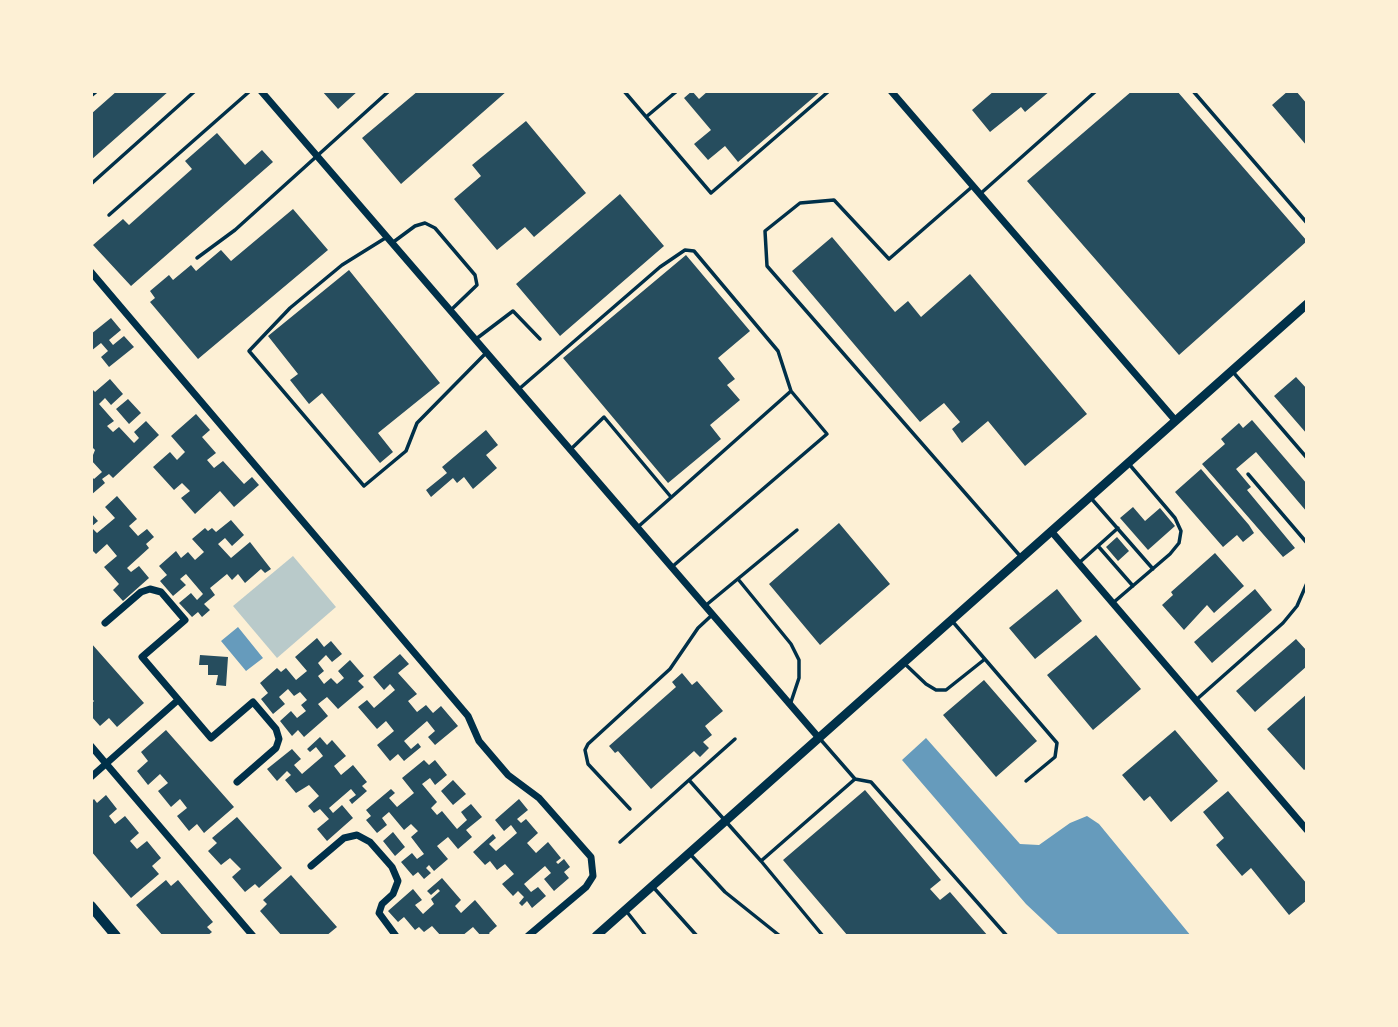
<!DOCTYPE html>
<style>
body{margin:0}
#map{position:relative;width:1398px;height:1027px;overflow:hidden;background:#fdf0d5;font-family:"Titillium Web",sans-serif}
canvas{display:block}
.frame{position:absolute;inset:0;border:93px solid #fdf0d5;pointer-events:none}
</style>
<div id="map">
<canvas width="1398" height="1027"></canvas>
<div class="frame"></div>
</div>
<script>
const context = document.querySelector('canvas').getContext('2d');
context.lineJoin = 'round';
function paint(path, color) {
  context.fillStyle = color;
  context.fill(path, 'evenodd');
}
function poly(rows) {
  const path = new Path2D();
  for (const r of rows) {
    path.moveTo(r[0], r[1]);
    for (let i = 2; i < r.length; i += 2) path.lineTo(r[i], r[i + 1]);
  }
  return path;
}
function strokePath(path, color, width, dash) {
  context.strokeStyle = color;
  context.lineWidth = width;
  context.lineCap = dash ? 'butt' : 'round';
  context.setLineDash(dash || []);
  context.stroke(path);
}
const green = poly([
 [293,556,336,607,277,658,233,606]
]);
const water = poly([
 [238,627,263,658,246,671,221,641],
 [926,738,1020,844,1039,845,1070,823,1087,816,1099,824,1191,936,1060,936,1026,904,902,760]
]);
const building = poly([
 [117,91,169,91,91,160,91,114],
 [322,91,358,91,338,109],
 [418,91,507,91,401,184,362,138],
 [692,91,699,99,708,91,821,91,738,162,725,146,708,160,694,144,711,130,684,98],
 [994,91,1050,91,1025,112,1021,107,990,132,972,110],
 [1132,91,1177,91,1307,241,1179,355,1027,181],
 [1288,91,1296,91,1307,104,1307,146,1272,105],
 [526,121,586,193,534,237,525,227,497,250,454,199,481,176,472,165],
 [217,133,245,165,262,150,273,162,131,286,93,245,123,219,129,225,192,169,185,161],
 [620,194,664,246,560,336,516,284],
 [293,209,328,250,198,359,150,302,155,298,150,291,169,275,173,280,191,265,196,271,221,250,231,261],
 [832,237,895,312,908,301,921,317,970,274,1087,414,1025,466,988,421,962,443,952,429,960,422,944,403,920,422,792,271],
 [686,255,750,331,718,358,735,379,727,385,740,400,710,425,721,439,668,483,563,358],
 [349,270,440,383,378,433,393,452,380,463,322,393,309,404,290,380,298,374,268,336],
 [111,318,121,330,109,340,113,345,124,336,134,347,109,367,101,357,108,351,101,343,91,351,91,334],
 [1296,377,1307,389,1307,434,1274,396],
 [110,379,123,394,111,405,105,398,99,404,114,421,107,426,113,432,119,427,134,443,139,438,134,432,146,421,159,435,113,478,109,474,102,479,105,483,91,495,91,476,94,479,102,472,91,460,95,450,91,446,91,388,95,392],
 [128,399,141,413,129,424,116,409],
 [196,414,210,430,202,437,216,453,207,460,214,468,223,461,244,484,252,477,259,485,234,507,220,491,195,514,181,498,190,491,182,483,174,490,153,467,170,452,177,460,185,452,171,436],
 [1252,420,1307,484,1307,512,1256,452,1236,469,1251,487,1247,490,1295,548,1283,557,1202,464,1225,444,1221,439,1239,423,1243,428],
 [486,430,498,445,486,455,497,468,473,489,464,477,457,483,453,478,431,497,426,490,447,473,442,467],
 [1201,469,1249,525,1254,533,1243,542,1237,535,1223,547,1175,492],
 [117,496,137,519,129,526,138,536,147,529,154,537,146,544,149,548,127,568,131,572,139,566,149,578,123,601,113,590,119,584,104,567,117,556,107,544,96,554,91,549,91,513,98,521,91,527,97,533,115,518,105,507],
 [1133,507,1145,521,1160,508,1175,526,1148,550,1120,518],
 [231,520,244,535,232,546,225,538,218,544,231,558,250,542,271,569,265,573,261,569,245,583,238,574,232,580,227,574,210,588,215,595,204,604,210,610,202,617,198,612,192,617,179,603,191,593,197,600,203,594,186,574,180,579,186,585,173,596,160,581,167,575,159,566,176,551,181,558,188,552,195,560,204,552,192,539,205,528,208,531,212,528,216,532],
 [839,523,890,584,820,645,769,584],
 [1117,537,1129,551,1118,561,1106,547],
 [1215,553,1244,586,1214,613,1207,605,1184,630,1162,605,1173,595,1171,592],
 [1057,589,1082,621,1035,659,1009,628],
 [1255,589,1272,610,1212,663,1194,642],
 [1096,635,1141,689,1093,730,1047,675],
 [317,638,324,647,331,641,342,654,332,662,326,655,318,663,324,671,318,676,324,684,331,678,337,684,344,678,338,671,350,660,364,676,358,681,364,687,338,709,327,697,318,704,328,716,304,737,298,730,292,736,280,721,291,711,297,718,306,711,301,705,307,700,300,692,294,696,288,689,279,697,285,704,273,714,261,699,268,693,260,683,277,668,281,672,286,668,296,680,307,671,295,657],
 [1296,639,1307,651,1307,666,1255,712,1236,691],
 [91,643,144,703,117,727,109,718,100,726,91,716,91,704,94,701,91,698],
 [400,654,409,664,398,673,417,694,408,701,417,712,426,705,433,713,441,706,458,726,435,745,428,737,435,731,427,721,404,741,411,749,418,743,421,747,404,761,398,754,390,761,377,745,394,731,386,721,377,729,358,707,367,700,374,708,395,690,390,684,384,690,373,677],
 [200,655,228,657,226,686,216,685,218,675,208,675,208,665,199,665],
 [682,673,692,685,697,681,723,711,705,726,712,735,703,742,709,748,700,757,694,751,651,789,618,751,615,753,609,746,676,687,672,682],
 [984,680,1037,741,996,777,943,715],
 [1307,694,1307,768,1304,770,1267,729],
 [166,730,234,807,204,833,197,824,189,831,177,816,187,808,180,799,171,807,158,791,168,783,160,774,148,785,137,771,148,761,141,752],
 [1175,730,1218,781,1171,822,1150,796,1144,801,1122,775],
 [320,737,327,745,332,740,346,756,334,766,341,775,353,765,367,782,362,786,367,791,352,804,349,800,356,795,351,789,329,808,333,813,342,805,353,818,327,841,317,829,329,819,320,809,314,813,308,806,319,796,309,785,296,793,285,780,291,775,287,771,277,781,267,769,292,749,301,759,294,765,302,774,323,756,316,747,310,752,307,749],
 [424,760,429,765,435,760,447,775,435,785,430,778,422,784,437,802,431,808,437,815,442,811,457,829,467,820,461,812,471,804,482,817,466,830,472,837,458,849,448,837,437,846,448,859,434,871,429,865,426,868,431,873,424,879,418,872,413,876,401,862,412,853,417,859,424,854,411,837,418,831,411,824,404,830,389,812,382,818,387,825,377,833,366,820,371,816,366,810,391,789,395,793,389,798,397,807,414,793,402,778],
 [453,780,466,794,453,805,441,791],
 [865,790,941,880,930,889,940,900,950,892,988,936,848,936,783,860],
 [1228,791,1307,884,1307,900,1289,915,1251,868,1242,876,1216,845,1224,838,1203,812],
 [106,795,117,809,109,816,115,824,125,816,139,833,130,841,137,849,147,841,161,858,152,866,159,874,131,898,91,851,91,802,94,799,97,803],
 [519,799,528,810,517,819,521,823,526,819,538,833,527,843,536,853,548,842,561,858,556,862,558,864,564,859,570,867,564,872,569,878,554,891,544,879,551,873,545,866,524,884,531,892,538,887,546,896,532,908,527,901,522,906,519,903,524,897,518,891,513,896,502,884,514,874,505,864,497,870,490,861,485,865,473,852,493,834,496,838,489,844,496,851,517,833,511,825,504,831,495,820],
 [237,817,282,868,259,888,255,884,245,892,232,877,241,869,230,858,221,865,208,851,217,843,212,838],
 [393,832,405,847,395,856,383,841],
 [291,875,337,927,326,936,282,936,260,911,267,904,263,900],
 [442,878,461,900,455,906,461,913,475,900,497,926,489,933,491,936,481,936,473,927,462,936,441,936,432,926,424,932,419,927,415,930,404,917,398,922,388,911,413,889,422,900,415,905,423,914,434,904,431,899,440,891,438,889,431,895,427,891],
 [166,880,171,886,178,880,213,922,207,927,212,932,207,936,163,936,136,905]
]);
const service = poly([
 [624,91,711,193,829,91],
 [1193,91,1307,223],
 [91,96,97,91],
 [646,117,677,91],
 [91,184,195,91],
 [973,186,889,259,834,200,800,203,765,231,767,266,1021,557],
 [980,194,1096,91],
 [109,215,250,91],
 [387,237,342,265,290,308,249,351,364,486,406,451,417,423,486,353],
 [392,243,415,226,425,223,435,228,475,275,477,285,452,309],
 [197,258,235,230,389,91],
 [476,339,513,311,540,339],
 [1233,372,1307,458],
 [519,389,660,267,685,250,694,251,778,351,791,391,827,434,673,566],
 [570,450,604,417,671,497],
 [1248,474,1307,543],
 [1090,497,1153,569],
 [639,526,791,391],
 [1098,546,1133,586],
 [1080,562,1118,528],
 [738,579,791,644,799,660,799,678,790,705],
 [1114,602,1170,554,1179,543,1181,531,1175,518,1129,464],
 [705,606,797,530],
 [953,622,1057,743,1055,757,1026,781],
 [905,664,926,684,936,690,946,690,985,659],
 [1196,700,1283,623,1297,606,1307,583],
 [855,779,871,782,1007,936],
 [689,780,735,739],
 [630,809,588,764,585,750,588,744,670,669,698,628,712,615],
 [620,842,689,780,761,861,855,779,821,740],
 [691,855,725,892,780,936],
 [761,861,823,936],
 [654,888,697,936],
 [627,912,646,936]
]);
const minor = poly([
 [261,91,819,738],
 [891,91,1175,420],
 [91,272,468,716,479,741,508,775,539,798,591,857,593,876,586,887,528,936],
 [1051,531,1307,830],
 [105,623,141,592,150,589,161,592,185,620,142,657,211,738,253,702,276,729,279,739,276,748,237,782],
 [91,746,253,936],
 [91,777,178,700],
 [311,866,344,838,357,835,370,842,392,867,398,881,393,894,382,904,379,913,396,936]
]);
const tertiary = poly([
 [596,936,1307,304]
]);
const secondary = poly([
 [91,906,116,936]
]);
paint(green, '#b9caca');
paint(water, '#669bbc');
paint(building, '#264d5e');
strokePath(service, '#003049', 3.5);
strokePath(minor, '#003049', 7);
strokePath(tertiary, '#003049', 9);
strokePath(secondary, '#003049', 10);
</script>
